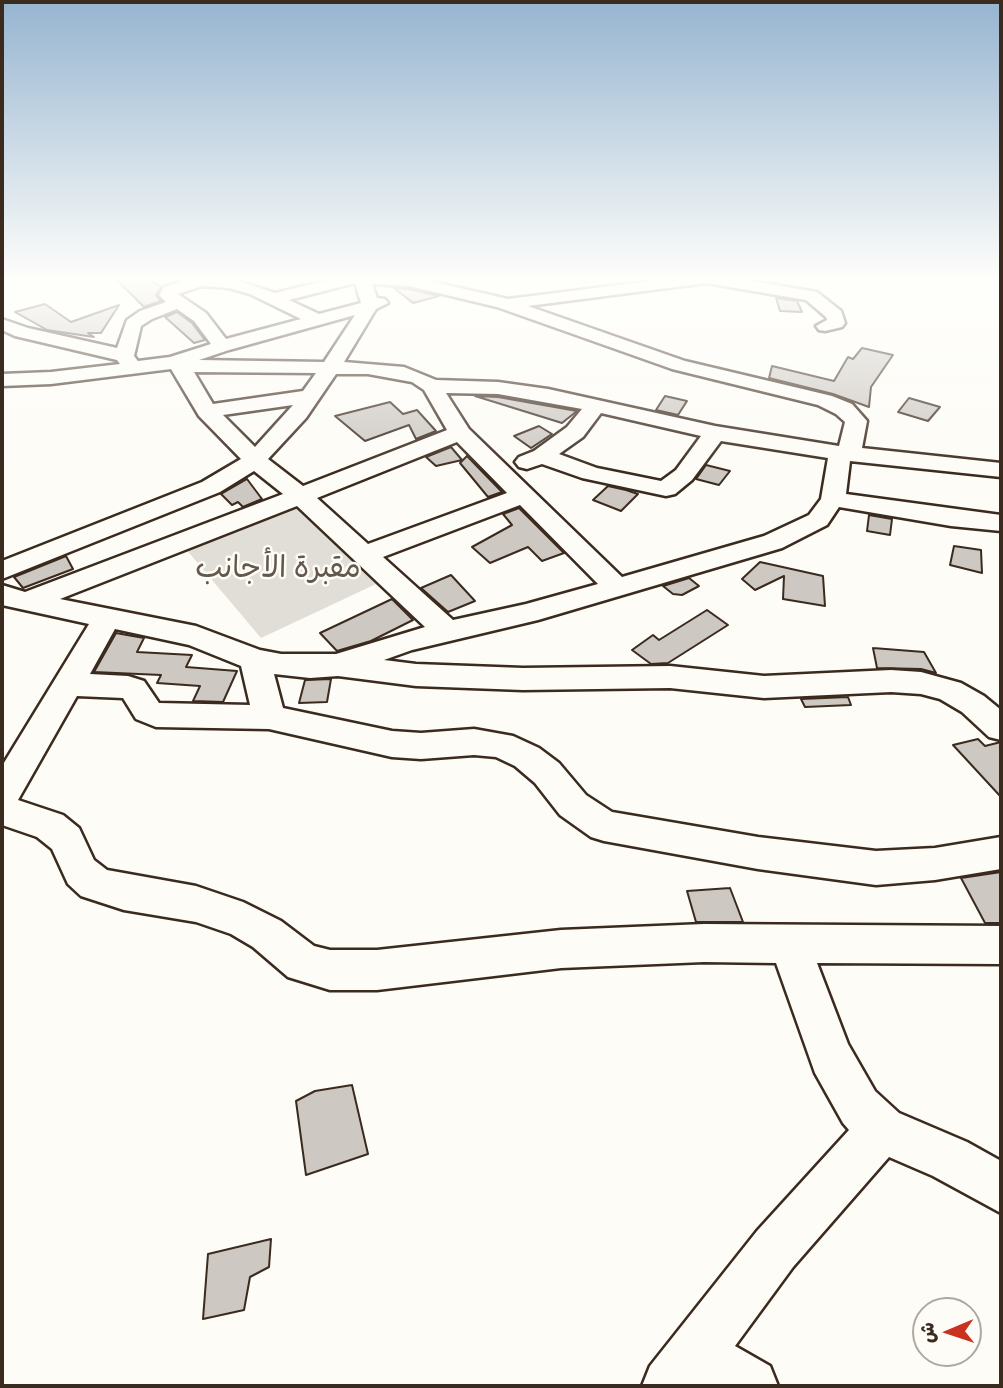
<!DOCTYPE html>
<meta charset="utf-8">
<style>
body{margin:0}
#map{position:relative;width:1003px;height:1388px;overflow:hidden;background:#fdfcf7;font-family:Caveat,"Playpen Sans Arabic",sans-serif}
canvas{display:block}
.frame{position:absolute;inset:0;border:4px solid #3b2a1e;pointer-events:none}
.north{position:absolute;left:912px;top:1297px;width:70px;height:70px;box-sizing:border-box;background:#fdfcf7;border:2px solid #afa8a0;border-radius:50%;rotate:268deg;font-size:19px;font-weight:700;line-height:28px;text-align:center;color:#3b2a1e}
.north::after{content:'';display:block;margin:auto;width:24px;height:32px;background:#c8321e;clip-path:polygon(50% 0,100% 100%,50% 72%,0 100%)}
</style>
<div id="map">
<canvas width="1003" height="1388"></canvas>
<div class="frame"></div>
<div class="north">ش</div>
</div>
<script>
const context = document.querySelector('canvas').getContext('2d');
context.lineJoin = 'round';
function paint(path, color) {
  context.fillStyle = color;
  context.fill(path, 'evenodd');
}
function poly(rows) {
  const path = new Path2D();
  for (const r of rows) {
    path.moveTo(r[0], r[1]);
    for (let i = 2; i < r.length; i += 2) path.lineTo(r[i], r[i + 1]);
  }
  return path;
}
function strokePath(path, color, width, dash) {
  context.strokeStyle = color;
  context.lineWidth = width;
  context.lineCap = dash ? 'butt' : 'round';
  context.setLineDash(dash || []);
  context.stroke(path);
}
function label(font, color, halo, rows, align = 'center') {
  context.font = font + ' Caveat,"Playpen Sans Arabic",sans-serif';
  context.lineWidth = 5;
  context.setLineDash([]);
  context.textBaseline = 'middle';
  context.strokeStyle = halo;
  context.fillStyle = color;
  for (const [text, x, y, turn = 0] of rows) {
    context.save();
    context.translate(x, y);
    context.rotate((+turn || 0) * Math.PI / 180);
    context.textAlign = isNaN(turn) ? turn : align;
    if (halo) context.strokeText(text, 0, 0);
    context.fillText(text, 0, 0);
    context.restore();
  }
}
const green = poly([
 [292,505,376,584,261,638,185,548]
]);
const building = poly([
 [115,278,149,278,161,287,156,295,161,301,144,307,115,278],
 [394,288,409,289,439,296,413,303,394,288],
 [776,298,797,301,802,312,780,311,776,298],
 [45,304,71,322,119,305,101,333,88,333,94,337,47,330,15,312,45,304],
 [177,312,192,323,205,340,194,343,165,317,177,312],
 [862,348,893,355,871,387,869,407,833,394,769,378,772,366,834,381,848,357,853,359,862,348],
 [475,396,498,397,577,411,562,423,475,396],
 [665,396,687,401,678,415,656,410,665,396],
 [909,398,940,407,928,421,898,412,909,398],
 [390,402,403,414,417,410,436,431,416,439,409,425,365,441,335,416,390,402],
 [539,426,552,434,531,448,514,436,539,426],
 [451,447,462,460,436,466,426,457,451,447],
 [467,456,502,492,488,497,460,463,467,456],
 [706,465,730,471,719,485,696,479,706,465],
 [247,479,262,499,243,507,238,502,232,505,221,494,247,479],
 [608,486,626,490,638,494,621,511,593,500,608,486],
 [519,508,564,553,542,561,528,547,490,563,472,547,512,525,503,514,519,508],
 [869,515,892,519,890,535,867,531,869,515],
 [954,546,981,550,982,573,950,565,954,546],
 [66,556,73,569,23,588,14,577,66,556],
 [760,562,823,576,825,606,783,599,784,576,755,590,742,579,760,562],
 [451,575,475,601,448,612,421,588,451,575],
 [689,578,699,586,682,595,673,594,663,586,689,578],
 [392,599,413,620,371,641,337,651,320,633,392,599],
 [707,610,728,625,668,663,651,664,632,650,653,635,659,640,707,610],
 [116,633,144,638,137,652,192,655,186,667,237,671,223,702,193,701,200,686,157,683,161,675,94,672,116,633],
 [873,648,924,652,936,673,921,669,877,668,873,648],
 [331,679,327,702,299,703,305,680,331,679],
 [848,697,851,705,805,707,801,699,848,697],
 [978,739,985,746,1001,742,1001,797,953,745,978,739],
 [1001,872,1001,923,985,923,961,878,1001,872],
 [730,888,743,922,696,922,687,891,730,888],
 [352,1085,368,1154,306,1175,296,1101,315,1091,352,1085],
 [271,1239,269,1267,250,1277,244,1310,203,1319,208,1254,271,1239]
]);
const minor = poly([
 [192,278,229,278,275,293,337,278,416,278,508,299,674,278,733,278,817,292,841,311,845,323,842,327,825,331,819,330,816,326,827,320,826,317,806,300,706,283,528,306,685,361,832,396,852,404,867,421,862,448,1001,463,1001,477,850,461,846,494,1001,515,1001,531,951,526,839,507,827,525,782,548,538,620,412,650,384,660,416,664,523,668,670,666,764,676,891,670,921,672,961,683,984,696,1001,710,1001,740,989,737,962,712,940,699,921,694,891,692,764,698,670,688,523,690,416,686,338,676,310,678,274,674,283,708,392,731,421,733,474,729,513,736,539,748,559,763,586,795,612,812,758,837,876,851,935,848,1001,837,1001,869,935,880,876,885,758,869,604,841,591,837,560,815,535,783,515,766,496,757,474,755,421,759,392,757,269,729,156,727,136,719,123,698,77,696,18,800,63,815,79,828,94,860,107,870,196,886,243,902,281,921,314,946,330,950,377,950,561,930,704,924,1001,926,1001,964,817,963,848,1044,875,1091,899,1113,967,1142,1001,1161,1001,1213,933,1176,889,1157,793,1267,735,1346,770,1366,778,1386,642,1386,650,1366,757,1231,849,1130,843,1123,815,1073,776,963,704,962,561,968,377,990,330,990,288,977,253,947,231,934,196,922,124,910,81,896,68,884,52,849,37,837,2,825,2,766,89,624,2,605,2,585,25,592,283,494,254,471,220,492,2,579,2,561,202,482,241,459,199,416,171,369,51,384,2,386,2,374,51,372,120,364,117,360,15,336,2,330,2,319,28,328,117,348,127,320,140,311,166,302,159,295,164,287,192,278],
 [355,283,361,303,319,314,289,300,355,283],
 [372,284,409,286,497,307,672,369,818,405,836,414,845,422,839,446,715,426,548,389,498,382,436,380,404,367,344,362,376,309,388,303,385,299,377,298,372,284],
 [202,286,229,288,250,294,301,319,226,339,206,313,178,294,202,286],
 [177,309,194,321,211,344,170,357,138,361,134,356,141,326,152,319,177,309],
 [355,315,324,362,199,360,229,350,355,315],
 [194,372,316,373,303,391,213,404,194,372],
 [336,374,368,374,412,382,424,390,447,430,303,486,268,459,306,418,336,374],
 [446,393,498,394,582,409,567,427,534,451,519,457,515,462,519,467,527,469,542,464,582,478,666,496,675,494,692,480,721,441,828,458,821,499,809,515,764,536,622,577,469,429,446,393],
 [293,405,255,447,223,415,293,405],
 [601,413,701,436,676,470,661,481,597,468,559,454,583,437,601,413],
 [457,442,507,493,368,544,317,498,457,442],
 [520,505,598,584,526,604,453,620,383,557,520,505],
 [297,506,425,627,336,654,281,654,260,650,196,626,60,599,297,506],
 [115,629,189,645,241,666,250,705,159,703,144,681,128,676,90,674,115,629]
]);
const parkNames = [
 ["مقبرة الأجانب",278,569]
];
paint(green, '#e1ded7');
paint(building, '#cdc8c2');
strokePath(building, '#3b2a1e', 2);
strokePath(minor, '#3b2a1e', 5);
paint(minor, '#fdfcf7');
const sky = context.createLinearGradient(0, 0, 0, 472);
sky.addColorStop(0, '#96b4d0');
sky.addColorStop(0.59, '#fefefb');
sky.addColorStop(1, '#fefefb00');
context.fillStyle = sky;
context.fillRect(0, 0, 1003, 472);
label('30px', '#64574c', '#fdfcf7', parkNames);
</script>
